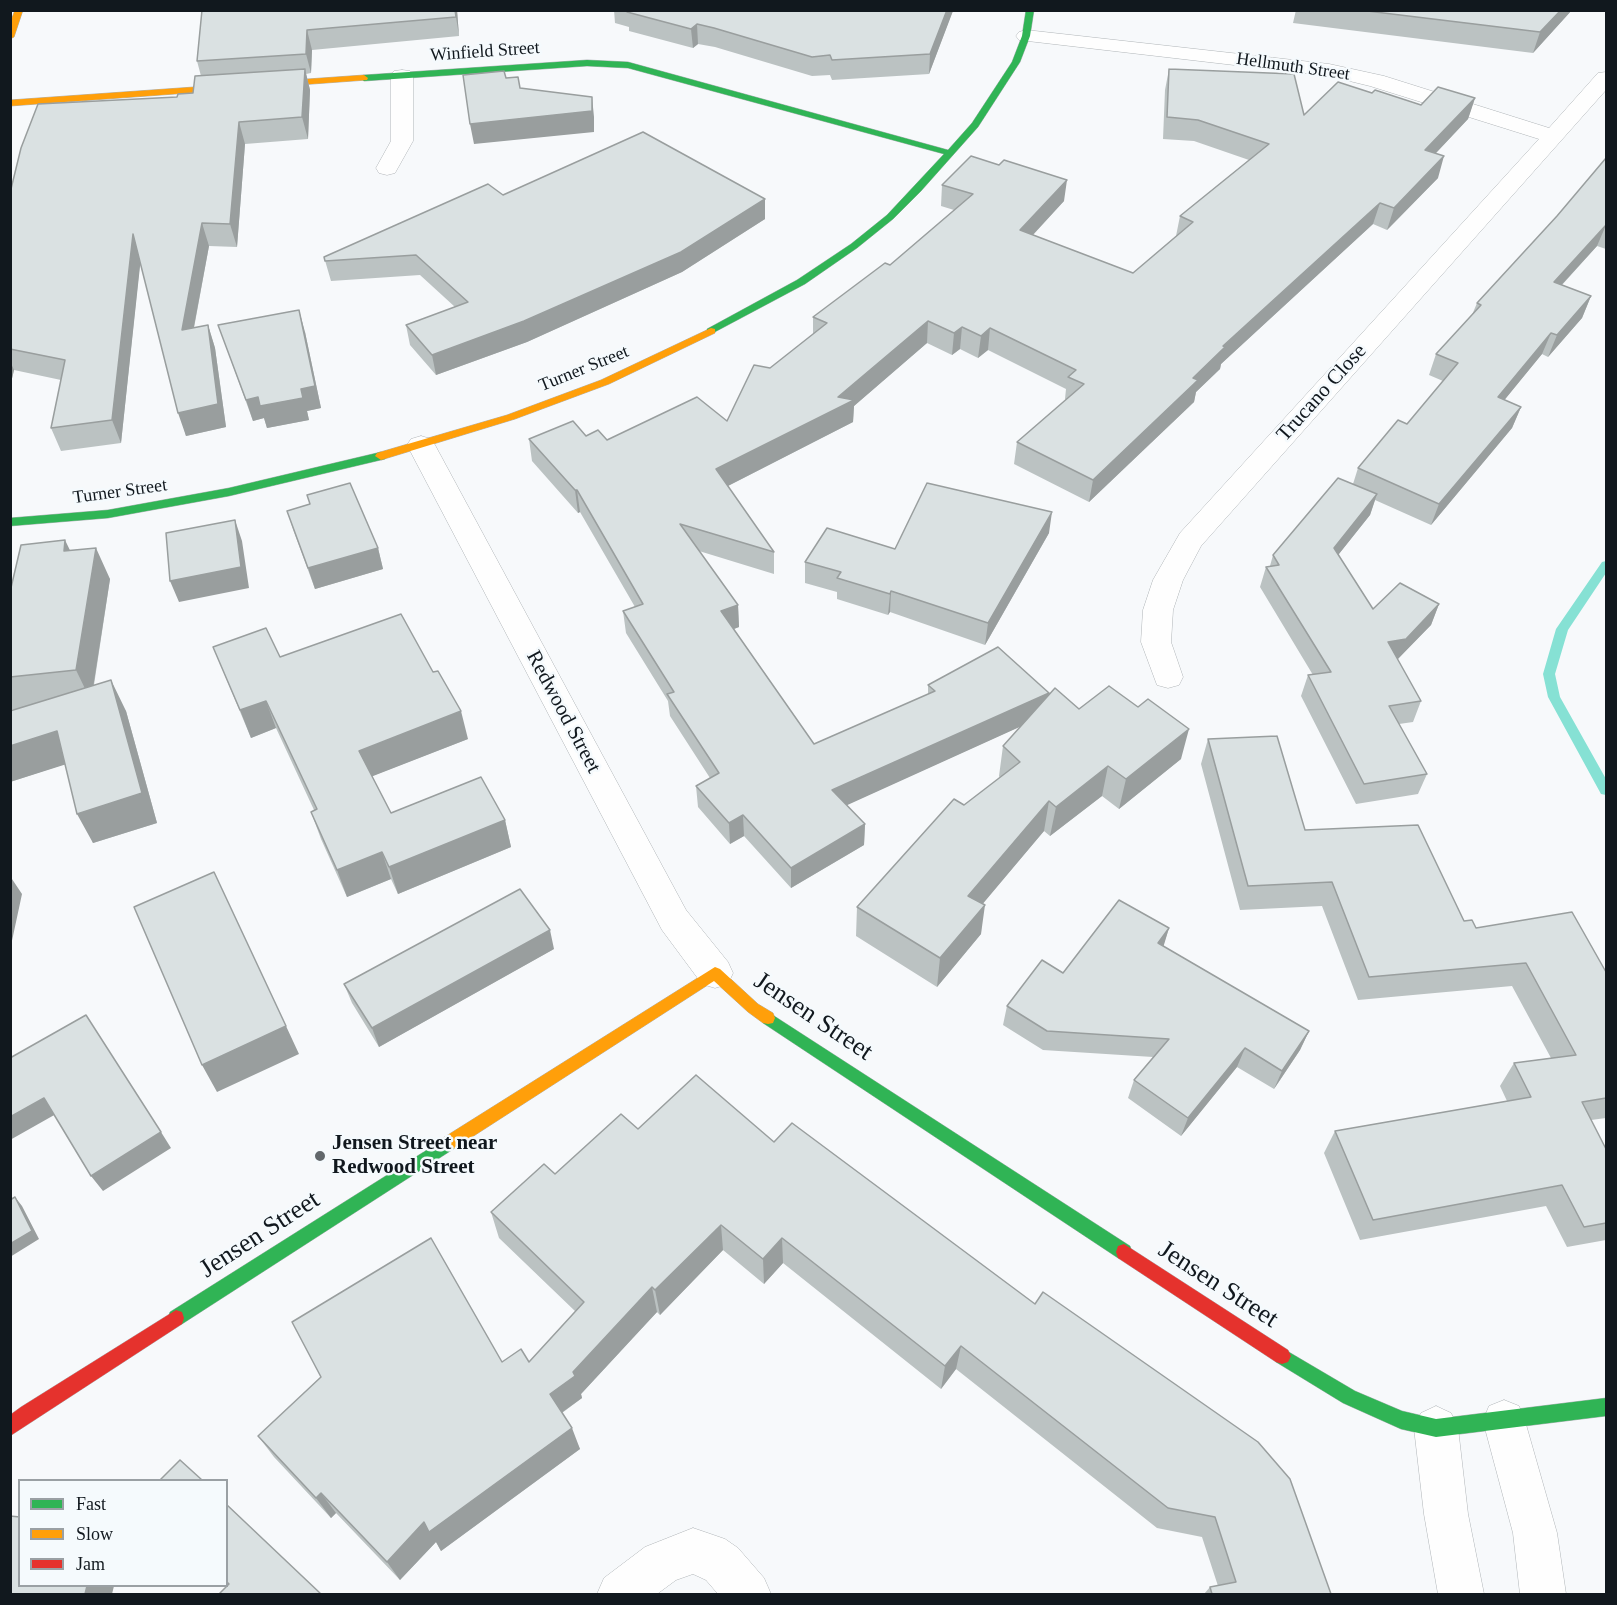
<!DOCTYPE html>
<style>
body{margin:0}
#map{position:relative;width:1617px;height:1605px;overflow:hidden;background:#f7f9fb;font-family:"Times New Roman",serif}
canvas{display:block}
.frame{position:absolute;inset:0;border:12px solid #11181e;pointer-events:none}
.legend{position:absolute;left:18px;top:1479px;width:210px;height:108px;box-sizing:border-box;background:#f5fafd;border:2px solid #9aa0a4;margin:0;padding:8px 10px;list-style:none;font-size:18px;color:#11181e}
.legend li{display:flex;align-items:center;gap:12px;height:30px}
.legend b{width:30px;border:2px solid #9aa0a4}
</style>
<div id="map">
<canvas width="1617" height="1605"></canvas>
<div class="frame"></div>
<ul class="legend">
<li><b style="height:8px;background:#30b455"></b>Fast</li>
<li><b style="height:8px;background:#ff9f0a"></b>Slow</li>
<li><b style="height:8px;background:#e5322d"></b>Jam</li>
</ul>
</div>
<script>
const context = document.querySelector('canvas').getContext('2d');
context.lineJoin = 'round';
function poly(rows) {
  const path = new Path2D();
  for (const r of rows) {
    path.moveTo(r[0], r[1]);
    for (let i = 2; i < r.length; i += 2) path.lineTo(r[i], r[i + 1]);
  }
  return path;
}
function paint(path, color) {
  context.fillStyle = color;
  context.fill(path, 'evenodd');
}
function strokePath(path, color, width, dash) {
  context.strokeStyle = color;
  context.lineWidth = width;
  context.lineCap = dash ? 'butt' : 'round';
  context.setLineDash(dash || []);
  context.stroke(path);
}
function label(font, color, halo, rows, align = 'center') {
  context.font = font + ' "Times New Roman",serif';
  context.lineWidth = 5;
  context.setLineDash([]);
  context.textBaseline = 'middle';
  context.strokeStyle = halo;
  context.fillStyle = color;
  for (const [text, x, y, turn = 0] of rows) {
    context.save();
    context.translate(x, y);
    context.rotate((+turn || 0) * Math.PI / 180);
    context.textAlign = isNaN(turn) ? turn : align;
    if (halo) context.strokeText(text, 0, 0);
    context.fillText(text, 0, 0);
    context.restore();
  }
}
const stream = poly([
 [1606,561,1606,573,1568,630,1555,674,1560,697,1606,779,1606,795,1601,794,1548,697,1543,674,1556,629,1602,562,1606,561]
]);
const street = poly([
 [1026,30,1329,64,1384,76,1549,128,1598,73,1606,72,1606,90,1201,546,1183,580,1173,610,1171,642,1183,677,1179,685,1168,688,1157,685,1141,642,1143,610,1153,580,1180,533,1539,139,1370,86,1329,76,1019,40,1016,36,1019,32,1026,30],
 [402,70,410,71,413,76,413,141,395,173,387,175,379,173,376,168,391,141,391,76,394,71,402,70],
 [421,436,431,439,435,445,686,910,728,962,733,973,728,984,715,988,702,984,662,930,407,445,411,439,421,436],
 [1504,1400,1519,1406,1525,1421,1557,1533,1566,1594,1520,1594,1513,1533,1483,1421,1489,1406,1504,1400],
 [1436,1406,1451,1413,1458,1428,1468,1514,1484,1594,1438,1594,1424,1514,1414,1428,1421,1413,1436,1406],
 [693,1528,725,1539,738,1548,764,1578,771,1594,718,1594,706,1580,693,1574,676,1580,657,1594,597,1594,604,1578,645,1547,693,1528]
]);
const fast = poly([
 [1026,10,1034,10,1030,36,1020,62,978,127,921,191,893,219,857,248,805,284,711,334,707,333,707,329,797,280,851,244,887,215,944,154,628,68,587,66,364,81,360,78,364,75,587,60,628,62,948,150,972,123,1012,62,1022,36,1026,10],
 [381,452,387,456,385,459,229,496,108,518,10,526,10,518,108,510,229,488,381,452],
 [768,1012,1130,1246,1132,1252,1130,1258,1124,1260,1118,1258,763,1023,761,1018,763,1013,768,1012],
 [449,1136,455,1138,457,1143,455,1148,182,1324,176,1326,170,1324,168,1318,170,1312,449,1136],
 [1282,1348,1355,1391,1402,1411,1436,1419,1606,1398,1606,1416,1436,1437,1401,1429,1343,1403,1276,1362,1273,1356,1276,1350,1282,1348]
]);
const slow = poly([
 [15,10,23,10,14,37,10,39,10,23,15,10],
 [364,75,368,78,367,80,10,106,10,100,364,75],
 [711,328,715,329,715,333,609,384,515,419,381,460,375,456,377,453,507,415,601,380,711,328],
 [715,967,720,969,758,1004,773,1013,775,1018,773,1023,768,1024,763,1023,748,1012,714,981,455,1148,449,1150,443,1148,441,1143,443,1138,715,967]
]);
const jam = poly([
 [1124,1244,1288,1350,1291,1356,1288,1362,1282,1364,1276,1362,1118,1258,1116,1252,1118,1246,1124,1244],
 [176,1310,182,1312,184,1318,182,1324,10,1436,10,1415,21,1407,176,1310]
]);
const wall = poly([
 [202,10,457,10,459,36,312,50,311,73,306,74,310,90,308,139,245,144,237,247,209,246,194,328,208,325,215,348,226,427,186,436,140,263,121,443,61,451,51,428,61,380,14,370,10,387,10,193,177,97,193,93,201,76,197,61],
 [614,10,953,10,929,74,832,80,830,75,812,76,715,47,698,44,693,48,629,31,629,27,615,23],
 [1296,10,1572,10,1533,53,1293,23],
 [1169,69,1304,115,1372,93,1421,105,1475,98,1468,119,1436,153,1438,178,1387,230,1373,224,1221,364,1220,369,1196,392,1194,402,1089,502,1014,464,1017,442,1066,400,1065,399,1066,389,988,350,978,358,960,349,952,355,927,343,854,406,853,422,728,486,774,552,774,574,699,551,738,605,739,627,734,629,814,744,928,695,928,685,1049,693,1049,695,1181,759,1119,809,1102,796,1050,836,1044,831,982,904,981,934,937,987,856,936,857,907,964,805,1000,778,999,776,1003,746,1021,726,846,805,865,824,864,845,791,888,744,836,730,844,698,807,696,786,710,778,670,716,668,701,626,633,623,611,635,607,580,512,578,513,532,461,529,439,586,436,607,440,727,421,770,368,813,334,813,317,890,265,954,210,941,206,942,185,1064,201,1033,235,1133,273,1176,236,1180,216,1249,160,1194,141,1163,139,1165,90],
 [1606,158,1606,249,1597,246,1562,285,1591,296,1582,318,1548,357,1542,354,1504,400,1521,407,1512,428,1431,525,1375,500,1370,515,1338,555,1373,609,1439,604,1431,625,1397,659,1421,701,1413,722,1399,724,1427,774,1418,794,1356,804,1301,696,1308,675,1313,675,1260,587,1266,567,1270,566,1273,555,1353,484,1358,468,1407,424,1443,381,1429,375,1436,354,1472,315,1477,303,1557,216],
 [503,195,765,199,765,219,682,272,527,342,436,375,410,345,406,325,455,307,420,275,331,281,324,257],
 [218,325,305,332,321,408,307,411,309,420,267,428,264,418,253,421],
 [307,495,378,548,383,569,315,589,294,532,287,511,310,504],
 [1049,533,985,645,890,612,888,615,837,599,837,592,805,583,805,562,895,549],
 [70,550,110,579,94,685,126,711,157,823,93,843,65,764,10,782,10,711,15,709,10,710,10,592],
 [213,647,280,657,468,739,372,776,391,813,505,820,511,847,398,894,391,879,347,897,321,839,311,812,314,810,276,728,251,738],
 [1208,739,1305,830,1476,928,1606,972,1606,1118,1591,1120,1606,1149,1606,1240,1567,1247,1546,1206,1360,1240,1324,1153,1335,1131,1507,1101,1500,1086,1514,1063,1551,1058,1512,986,1358,1000,1322,906,1240,910,1201,764],
 [1169,928,1163,946,1309,1031,1300,1050,1274,1089,1237,1067,1181,1136,1128,1098,1134,1080,1153,1057,1043,1050,1003,1025,1007,1006,1063,973],
 [554,949,379,1047,352,1003,344,984],
 [638,1129,774,1142,1331,1594,1204,1594,1210,1587,1218,1586,1202,1537,1157,1528,956,1369,941,1389,783,1263,764,1284,723,1250,660,1315,657,1312,581,1394,582,1398,562,1413,580,1449,441,1551,436,1542,400,1580,336,1513,331,1518,274,1457,258,1436,502,1362,529,1362,576,1312,499,1238,491,1212,555,1174]
]);
const shadedWall = poly([
 [455,10,457,10,459,36,456,17],
 [947,10,953,10,953,11,929,74,930,54],
 [1561,10,1572,10,1533,53,1540,32],
 [697,24,698,44,693,48,691,29],
 [307,30,312,50,311,73,306,54],
 [305,69,310,90,308,139,302,117],
 [592,97,594,117,594,132,474,144,470,124],
 [1475,98,1468,119,1419,171,1425,150],
 [239,122,245,144,237,247,230,224],
 [1444,156,1438,178,1387,230,1394,208],
 [1067,180,1064,201,1017,252,1020,230],
 [765,199,765,219,682,272,527,342,436,375,432,355],
 [1380,203,1373,224,1221,364,1220,369,1196,392,1194,402,1089,502,1093,480,1193,378,1223,346],
 [202,223,209,246,189,353,182,330],
 [1606,225,1597,246,1545,303,1554,282],
 [133,234,141,257,121,443,112,420],
 [1591,296,1582,318,1548,357,1557,335],
 [299,310,305,332,321,408,307,411,309,420,267,428,264,418,253,421,246,400],
 [928,321,927,343,854,406,853,422,718,491,716,469,838,397],
 [208,325,215,348,226,427,186,436,178,413],
 [962,327,960,349,952,355,954,333],
 [990,328,988,350,978,358,981,336],
 [1551,333,1542,354,1489,419,1498,397],
 [10,361,14,370,10,387],
 [1521,407,1512,428,1431,525,1439,504],
 [575,490,577,490,580,512,578,513],
 [1377,494,1370,515,1327,569,1334,548],
 [1052,512,1049,533,985,645,988,623],
 [235,520,242,541,249,588,179,602,170,581],
 [65,540,80,571,64,551],
 [96,548,110,579,91,701,76,670],
 [378,548,383,569,315,589,308,568],
 [891,591,890,612,888,615,890,594],
 [1439,604,1431,625,1398,659,1380,663,1388,642],
 [738,605,739,627,723,633,721,611],
 [111,680,126,711,157,823,93,843,77,814],
 [1049,693,1046,715,832,812,832,790],
 [266,701,276,728,251,738,240,710],
 [461,711,468,739,368,778,359,751],
 [1189,729,1181,759,1119,809,1126,779],
 [57,731,73,762,10,782,10,746],
 [1108,766,1102,796,1050,836,1056,807],
 [1049,801,1044,831,965,925,968,896],
 [743,815,744,836,730,844,729,823],
 [505,820,511,847,398,894,389,867],
 [865,824,864,845,791,888,791,868],
 [382,852,391,879,347,897,337,870],
 [10,876,22,894,10,950],
 [985,905,981,934,937,987,940,958],
 [1169,928,1163,948,1158,943],
 [550,930,554,949,379,1047,372,1028],
 [286,1026,299,1054,217,1092,202,1065],
 [1309,1031,1300,1050,1274,1089,1282,1071],
 [1245,1048,1237,1067,1181,1136,1188,1118],
 [44,1098,56,1114,10,1140,10,1117],
 [161,1132,171,1148,103,1191,91,1176],
 [15,1197,22,1206,39,1239,10,1257,10,1244],
 [721,1225,723,1250,660,1315,655,1290],
 [782,1238,783,1263,764,1284,763,1259],
 [652,1287,657,1312,581,1394,582,1398,557,1416,550,1394,573,1372],
 [961,1346,956,1369,941,1389,945,1366],
 [572,1428,580,1449,441,1551,436,1542,400,1580,387,1562,424,1522],
 [321,1493,336,1513,331,1518,316,1498],
 [87,1586,114,1586,112,1594,85,1594]
]);
const building = poly([
 [202,10,455,10,456,17,307,30,306,54,197,61,202,10],
 [629,10,947,10,930,54,832,60,830,55,812,57,714,28,697,24,691,29,627,12,629,10],
 [1359,10,1561,10,1540,32,1359,10],
 [305,69,302,117,239,122,230,224,202,223,182,330,208,325,218,404,178,413,133,234,112,420,51,428,65,360,10,349,10,193,21,148,38,104,177,97,178,94,193,93,195,76,305,69],
 [1169,69,1294,74,1304,115,1338,82,1372,93,1375,90,1421,105,1438,87,1475,98,1425,150,1444,156,1394,208,1380,203,1223,346,1225,347,1193,378,1198,380,1093,480,1017,442,1084,384,1068,377,1076,370,990,328,981,336,962,327,954,333,928,321,838,397,854,400,716,469,774,552,680,524,738,605,721,611,814,744,935,691,928,685,998,647,1049,693,832,790,865,824,791,868,743,815,729,823,696,786,719,773,667,694,674,692,623,611,643,604,577,490,575,490,529,439,573,421,586,436,598,430,607,440,697,397,727,421,754,365,770,368,827,323,813,317,885,263,890,265,973,194,942,185,971,156,999,165,1004,160,1067,180,1020,230,1133,273,1193,222,1180,216,1269,144,1198,120,1167,117,1169,69],
 [504,71,506,78,518,77,520,88,592,97,592,111,470,124,463,75,504,71],
 [643,132,765,199,681,252,524,321,432,355,406,325,468,302,416,255,325,261,324,257,488,184,503,195,643,132],
 [1606,158,1606,225,1554,282,1591,296,1557,335,1551,333,1498,397,1521,407,1439,504,1358,468,1398,420,1407,424,1458,363,1436,354,1481,305,1477,303,1557,216,1606,158],
 [299,310,315,386,301,389,303,398,260,406,258,397,246,400,218,325,299,310],
 [1338,478,1377,494,1334,548,1373,609,1400,583,1439,604,1406,639,1388,642,1421,701,1389,706,1427,774,1364,784,1308,675,1331,672,1266,567,1279,565,1273,555,1338,478],
 [350,483,378,548,308,568,287,511,310,504,307,495,350,483],
 [927,483,1052,512,988,623,891,591,890,594,837,578,841,572,805,562,827,528,895,549,927,483],
 [235,520,241,567,170,581,166,533,235,520],
 [65,540,64,551,96,548,76,670,10,677,10,592,21,545,65,540],
 [401,614,433,672,438,671,461,711,359,751,391,813,481,777,505,820,389,867,382,852,337,870,311,812,317,809,266,701,240,710,213,647,266,628,280,657,401,614],
 [111,680,142,793,77,814,57,731,10,746,10,711,111,680],
 [1109,686,1138,707,1148,699,1189,729,1126,779,1108,766,1056,807,1049,801,968,896,985,905,940,958,857,907,954,799,964,805,1020,762,1003,746,1055,688,1079,709,1109,686],
 [1277,736,1305,830,1418,825,1464,921,1472,920,1476,928,1572,912,1606,972,1606,1098,1582,1102,1606,1149,1606,1223,1584,1227,1562,1185,1373,1220,1335,1131,1531,1097,1514,1063,1576,1055,1526,963,1369,977,1332,882,1248,886,1208,739,1277,736],
 [214,872,286,1026,202,1065,134,907,214,872],
 [520,889,550,930,372,1028,344,984,520,889],
 [1119,900,1169,928,1158,943,1309,1031,1282,1071,1245,1048,1188,1118,1134,1080,1169,1039,1047,1031,1007,1006,1042,960,1063,973,1119,900],
 [86,1015,161,1132,91,1176,44,1098,10,1117,10,1058,86,1015],
 [696,1075,774,1142,792,1123,1035,1304,1043,1292,1258,1442,1290,1479,1331,1594,1212,1594,1210,1587,1236,1582,1215,1517,1168,1508,961,1346,945,1366,782,1238,763,1259,721,1225,655,1290,652,1287,573,1372,575,1376,550,1394,572,1428,429,1532,424,1522,387,1562,321,1493,316,1498,258,1436,321,1377,292,1322,431,1238,502,1362,521,1349,529,1362,584,1302,491,1212,544,1164,555,1174,621,1114,638,1129,696,1075],
 [15,1197,32,1231,10,1244,10,1200,15,1197],
 [180,1460,202,1480,160,1480,180,1460],
 [226,1504,321,1594,219,1594,229,1584,226,1581,226,1504],
 [10,1516,20,1517,20,1586,87,1586,85,1594,10,1594,10,1516]
]);
const markers = [
 [320,1156,6,"#62676b"]
];
const farStreetnames = [
 ["Winfield Street",485,52,-4],
 ["Hellmuth Street",1293,67,8],
 ["Turner Street",584,369,-22],
 ["Turner Street",120,492,-8]
];
const streetNames = [
 ["Trucano Close",1322,393,-48],
 ["Redwood Street",563,712,62]
];
const poiNames = [
 ["Jensen Street near",332,1144],
 ["Redwood Street",332,1168]
];
const nearStreetnames = [
 ["Jensen Street",813,1017,34],
 ["Jensen Street",260,1235,-33],
 ["Jensen Street",1218,1285,33]
];
paint(stream, '#86e1d4');
strokePath(street, '#b0b5b8', 1);
strokePath(fast, '#b0b5b8', 1);
strokePath(slow, '#b0b5b8', 1);
strokePath(jam, '#b0b5b8', 1);
paint(street, '#fefefe');
paint(fast, '#30b455');
paint(slow, '#ff9f0a');
paint(jam, '#e5322d');
paint(wall, '#bbc2c2');
paint(shadedWall, '#999e9e');
paint(building, '#dae1e2');
strokePath(building, '#999e9e', 1.5);
for (const [x, y, r, color] of markers) {
  const dot = new Path2D();
  dot.arc(x, y, r, 0, 2 * Math.PI);
  context.fillStyle = color;
  context.fill(dot);
  strokePath(dot, '#f5fafd', 2);
}
label('18px', '#11181e', '#f5fafd', farStreetnames);
label('21px', '#11181e', '#f5fafd', streetNames);
label('bold 21px', '#11181e', '#f5fafd', poiNames, 'left');
label('26px', '#11181e', '#f5fafd', nearStreetnames);
</script>
